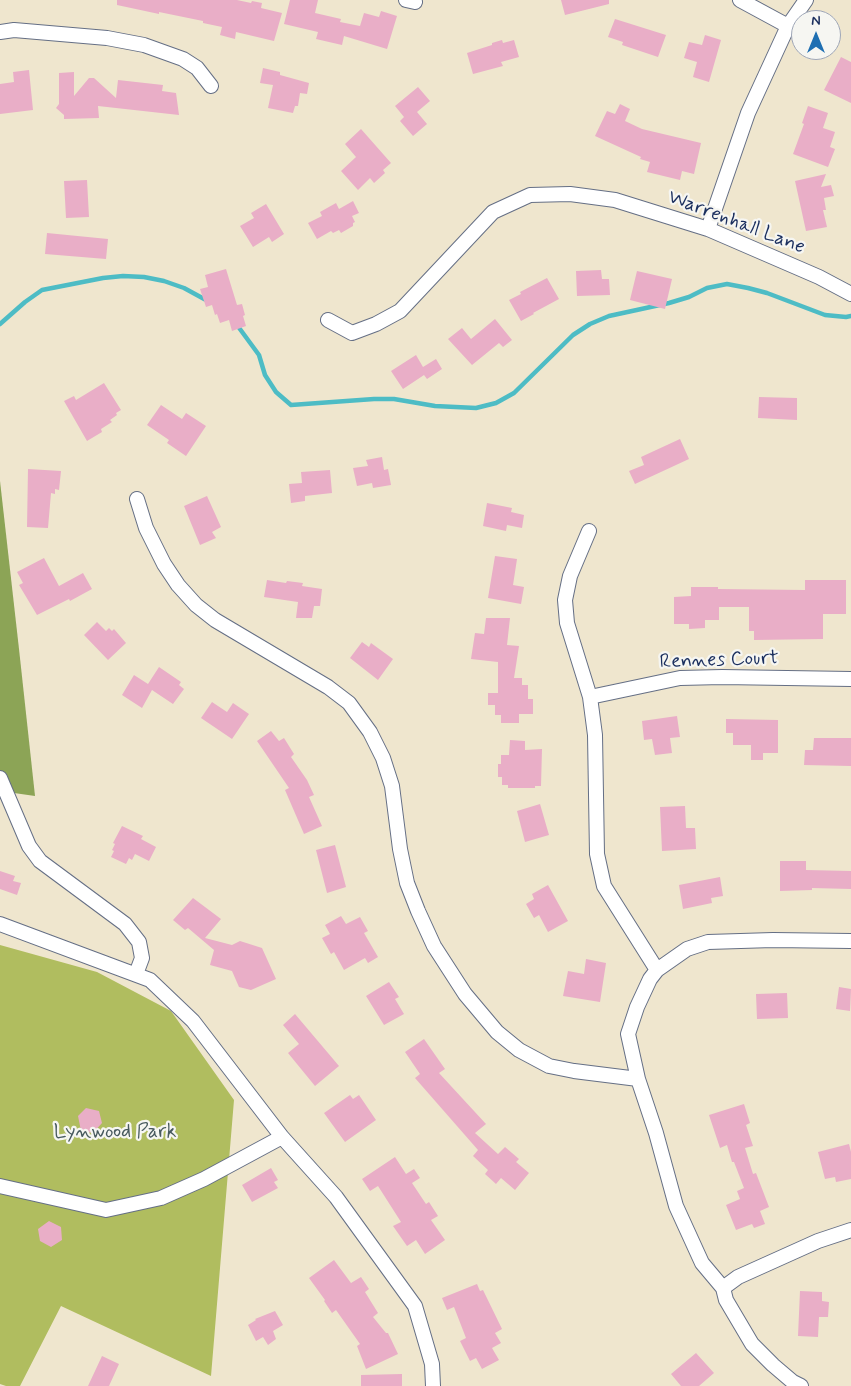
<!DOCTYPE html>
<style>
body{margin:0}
#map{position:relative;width:851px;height:1386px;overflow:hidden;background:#efe6ce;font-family:Mynerve,sans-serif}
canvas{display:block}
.north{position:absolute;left:791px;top:10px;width:50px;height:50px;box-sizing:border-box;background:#f6f6f2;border:1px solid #9ea6b7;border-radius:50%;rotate:0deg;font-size:14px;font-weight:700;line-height:20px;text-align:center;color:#1b2f5e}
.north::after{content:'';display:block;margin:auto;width:18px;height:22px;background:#1f6fb2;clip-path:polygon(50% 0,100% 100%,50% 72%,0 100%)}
</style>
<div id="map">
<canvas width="851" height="1386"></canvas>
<div class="north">N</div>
</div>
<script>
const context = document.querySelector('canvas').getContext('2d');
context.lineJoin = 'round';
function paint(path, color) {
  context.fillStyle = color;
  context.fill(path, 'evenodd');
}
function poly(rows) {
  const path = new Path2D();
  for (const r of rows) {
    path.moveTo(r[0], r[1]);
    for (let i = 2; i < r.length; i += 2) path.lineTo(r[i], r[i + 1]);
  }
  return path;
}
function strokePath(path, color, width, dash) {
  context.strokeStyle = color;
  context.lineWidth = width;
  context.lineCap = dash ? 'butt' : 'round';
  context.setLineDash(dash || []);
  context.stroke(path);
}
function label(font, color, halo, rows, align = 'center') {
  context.font = font + ' Mynerve,sans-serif';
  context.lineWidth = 4.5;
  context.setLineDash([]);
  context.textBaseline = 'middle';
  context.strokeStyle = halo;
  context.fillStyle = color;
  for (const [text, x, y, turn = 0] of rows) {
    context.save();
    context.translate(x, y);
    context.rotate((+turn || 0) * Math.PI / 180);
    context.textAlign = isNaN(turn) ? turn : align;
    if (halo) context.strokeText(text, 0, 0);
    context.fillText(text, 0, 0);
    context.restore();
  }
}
const green = poly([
 [0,945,97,972,171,1011,234,1100,211,1376,61,1306,20,1386,6,1386,0,1384]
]);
const forest = poly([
 [0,481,19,649,35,796,0,791]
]);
const stream = poly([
 [0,324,25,302,42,290,103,278,123,276,144,277,164,281,184,288,206,300],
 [237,325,259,355,265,375,276,392,291,405,374,399,394,399,435,406,476,408,496,403,514,393,573,335,590,324,609,316,669,303,689,297,707,288,727,284,748,288,767,293,825,315,846,317,851,316]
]);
const building = poly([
 [117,0,237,0,251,3,252,1,262,3,261,8,282,13,274,41,236,32,235,39,220,35,222,27,203,23,203,21,159,12,159,14,117,5],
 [290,0,318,0,315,13,341,19,340,22,360,26,364,13,379,17,381,11,397,16,387,49,344,36,342,45,316,39,318,32,284,24],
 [561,0,609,0,609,4,565,15],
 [615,19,666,35,658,57,622,45,623,42,608,37],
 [705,35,721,40,709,82,693,77,697,62,684,58,689,42,702,45],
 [502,40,503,43,514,40,519,57,501,62,503,66,473,74,467,53,492,45,492,43],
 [841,57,851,62,851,103,824,90],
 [263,68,280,72,280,75,309,83,307,94,300,93,298,106,295,106,293,113,268,108,273,85,260,83],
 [29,70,33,110,0,114,0,84,14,82,13,72],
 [74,72,74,96,89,78,94,78,116,98,118,80,163,85,162,91,176,93,179,115,98,106,99,118,64,119,64,115,56,108,59,104,59,73],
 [418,87,430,101,417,112,427,124,413,136,400,121,404,117,395,106],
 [620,104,630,109,625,121,642,129,701,143,694,174,682,171,680,180,647,172,650,162,640,159,641,157,595,136,607,111,615,114],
 [808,106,828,113,823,128,835,132,830,147,835,149,828,167,793,154,804,124,802,123],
 [361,129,391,163,383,170,385,173,374,183,370,178,358,190,341,171,356,157,345,144],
 [826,174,821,187,831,185,834,196,824,198,826,210,823,210,827,227,806,231,795,181],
 [87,180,89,217,66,218,64,181],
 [353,201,359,213,352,216,355,222,353,223,353,226,341,233,339,230,333,233,331,231,317,239,308,223,322,216,320,212,336,203,339,209],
 [266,204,284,234,272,242,269,237,253,247,240,226,254,218,251,213],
 [47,233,108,239,106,259,45,254],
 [226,269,237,305,242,304,245,315,243,316,246,326,232,331,229,320,220,323,217,314,215,315,212,305,206,307,200,289,208,287,205,275],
 [601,270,602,279,609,279,610,295,577,296,576,271],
 [637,271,672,279,665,309,630,300],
 [547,278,559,299,533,313,534,314,521,321,509,300,521,294,520,292],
 [495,319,512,340,503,347,499,343,472,365,448,339,462,328,471,339],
 [416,355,423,367,436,359,442,369,427,379,424,375,403,389,391,371],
 [104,383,121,410,116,413,117,415,110,420,112,422,101,429,102,432,87,441,64,401,74,396,76,400],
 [759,397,797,398,797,420,758,418],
 [161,405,182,419,186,413,206,426,186,456,167,443,169,440,147,425],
 [680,439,689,459,635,484,629,471,644,465,641,457],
 [382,457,384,470,388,469,391,485,373,488,372,483,357,486,353,468,368,466,366,460],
 [28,469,61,471,59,490,55,489,55,494,51,493,48,528,27,527],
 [330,470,332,493,305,496,305,501,291,503,289,484,302,483,301,472],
 [207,496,221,527,212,532,216,538,200,545,184,506],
 [487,503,512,508,511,512,524,515,522,528,507,525,506,531,483,526],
 [495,556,517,559,513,585,524,587,521,604,488,598],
 [44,558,59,586,83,573,92,589,70,601,69,599,37,615,19,585,23,583,17,572],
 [267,580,286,583,287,581,303,583,302,586,322,589,320,606,314,606,312,618,296,618,298,602,264,597],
 [805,580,846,580,846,614,823,614,823,639,754,640,754,631,749,631,749,607,719,607,719,620,705,620,705,628,689,629,689,624,674,624,674,597,691,596,691,587,718,587,718,589,805,590],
 [486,618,510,618,507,645,519,646,514,678,522,678,522,685,528,685,528,699,533,699,533,714,519,714,519,723,501,723,501,715,495,715,495,705,488,705,488,693,498,693,498,662,471,659,475,633,484,634],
 [97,622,106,631,109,628,112,631,114,629,126,643,108,660,84,635],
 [362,642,369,647,371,643,393,659,378,680,350,658],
 [159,667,181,682,179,685,184,689,173,704,152,690,142,708,122,695,134,675,148,684],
 [212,702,227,712,233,703,249,714,232,739,201,718],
 [677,716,680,737,670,738,672,753,655,755,652,739,644,740,642,721],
 [726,719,778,720,778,753,763,753,763,760,751,760,751,745,733,745,733,733,726,733],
 [271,731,279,741,284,738,294,754,291,757,307,780,314,795,309,797,322,826,304,834,285,790,289,788,257,741],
 [814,738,851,738,851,766,804,765,805,750,813,750],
 [510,740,525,741,525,750,542,749,541,786,535,786,535,788,508,788,508,785,502,785,502,777,498,777,498,764,501,764,501,755,509,755],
 [540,804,549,835,525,842,517,811],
 [685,806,686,828,695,828,696,849,662,851,660,807],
 [122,826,143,836,141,839,156,847,149,861,135,854,132,860,129,858,126,864,111,857,114,851,112,850,115,844,113,843],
 [335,845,346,887,327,893,316,850],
 [780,861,806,861,806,870,851,871,851,889,812,888,812,890,780,891],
 [0,871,15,876,13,881,21,883,17,895,0,889],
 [720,877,723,896,711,898,712,903,683,909,679,885],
 [548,885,568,921,548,932,539,915,534,918,526,904,534,899,532,894],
 [193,898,221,919,205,938,232,945,240,941,262,948,276,979,251,990,239,987,232,971,210,965,214,950,188,928,185,930,173,920],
 [341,916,346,924,360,917,368,931,364,933,378,957,368,963,365,958,344,970,334,952,331,954,322,938,330,934,325,925],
 [586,959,606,963,600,1002,563,996,568,971,584,974],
 [389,982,399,997,395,999,404,1014,384,1025,366,996],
 [839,987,851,989,850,1011,836,1009],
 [787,993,788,1018,757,1019,756,994],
 [295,1014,339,1066,315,1086,288,1053,299,1044,283,1025],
 [424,1039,445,1069,439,1073,486,1124,475,1133,498,1154,505,1147,519,1159,516,1162,529,1173,515,1190,501,1178,496,1184,485,1174,488,1170,473,1156,478,1150,415,1078,420,1074,405,1052],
 [350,1095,353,1099,359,1095,376,1120,345,1142,324,1113],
 [744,1104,750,1123,746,1125,753,1146,745,1148,753,1174,756,1173,769,1207,760,1211,765,1224,754,1228,752,1224,736,1230,726,1205,740,1199,737,1191,744,1188,734,1162,732,1162,727,1145,720,1148,709,1115],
 [86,1108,99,1111,102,1123,93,1133,81,1131,78,1116],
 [849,1144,851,1152,851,1179,836,1182,835,1177,825,1179,818,1152],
 [395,1157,406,1174,414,1169,420,1178,412,1183,426,1204,429,1202,438,1216,431,1220,445,1240,425,1254,416,1240,407,1246,393,1226,401,1222,378,1186,370,1191,362,1179],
 [271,1168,278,1180,274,1182,278,1188,252,1202,242,1185],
 [49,1221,61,1227,62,1240,51,1247,40,1241,38,1229],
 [334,1260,351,1283,361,1277,369,1289,365,1292,378,1313,373,1317,386,1333,388,1333,398,1354,366,1369,357,1346,360,1344,336,1310,332,1313,324,1301,325,1300,309,1278],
 [477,1284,480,1291,483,1290,502,1329,495,1333,501,1343,492,1348,499,1360,482,1369,476,1358,470,1361,460,1341,466,1338,454,1307,447,1310,442,1298],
 [800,1291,822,1292,822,1301,829,1302,828,1317,819,1317,818,1337,798,1336],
 [275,1311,283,1325,273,1331,276,1339,268,1345,263,1337,256,1341,248,1325,256,1320,255,1319],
 [696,1353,714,1373,699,1386,681,1386,671,1374],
 [102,1356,119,1364,109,1386,88,1386],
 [402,1374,402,1386,361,1386,361,1375]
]);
const street = poly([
 [406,0,415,2],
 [740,0,788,26],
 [0,32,14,30,107,38,144,45,183,59,197,68,211,86],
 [708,229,748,113,788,26,806,0],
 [328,320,352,333,376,324,400,311,493,212,530,195,570,194,615,200,708,229,819,277,851,294],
 [137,499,146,528,164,564,178,585,196,605,215,620,328,687,349,703,370,732,383,758,392,786,400,849,407,883,418,911,434,946,465,994,497,1032,519,1050,549,1066,574,1071,638,1079],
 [589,531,570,576,565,600,567,623,590,697,595,735,597,854,604,886,657,970],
 [590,697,680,678,722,677,851,679],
 [0,778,29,846,40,861,125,924,139,942,142,958,136,974],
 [0,924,150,980,193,1021,282,1137,336,1197,415,1306,432,1364,433,1386],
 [0,1186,106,1210,161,1198,204,1179,282,1137],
 [723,1288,738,1277,818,1241,851,1230],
 [801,1386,793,1382,773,1365,752,1344,726,1300,723,1288,702,1263,676,1206,656,1133,638,1079,628,1034,637,1007,650,979,657,970,687,949,708,942,773,940,851,941]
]);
const streetNames = [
 ["Warrenhall Lane",736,223,21],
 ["Rennes Court",719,661,-2]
];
const parkNames = [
 ["Lynwood Park",115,1133]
];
paint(green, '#b0bd5f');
paint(forest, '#8ca456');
strokePath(stream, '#4dbcc5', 4.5);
paint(building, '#e9aec7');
strokePath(street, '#656f85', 16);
strokePath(street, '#fff', 14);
label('20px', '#1b2f5e', '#f6f6f2', streetNames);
label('20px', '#485a5e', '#f6f6f2', parkNames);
</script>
